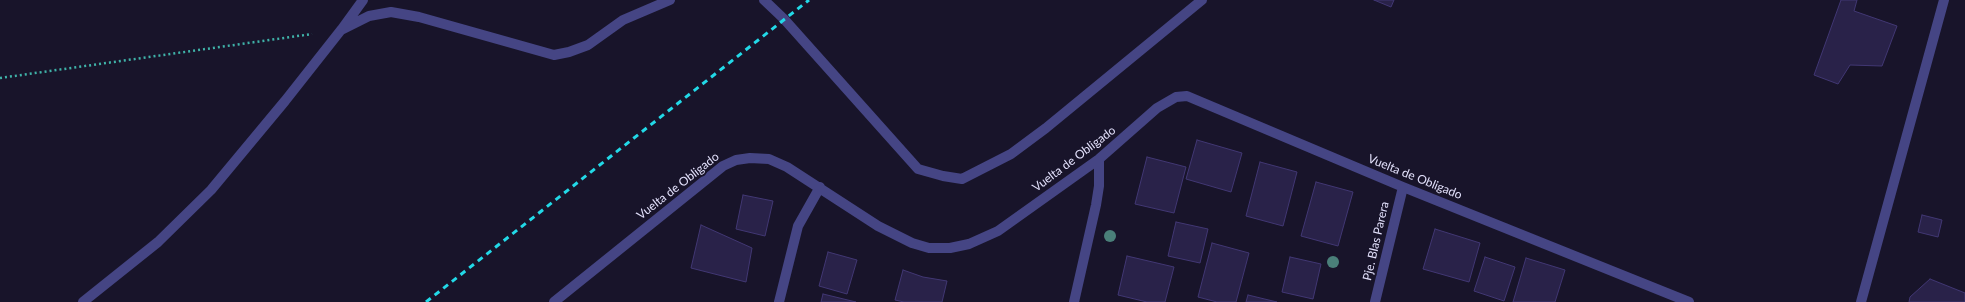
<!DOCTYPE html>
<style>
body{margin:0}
canvas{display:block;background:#18142a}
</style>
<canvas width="1965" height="302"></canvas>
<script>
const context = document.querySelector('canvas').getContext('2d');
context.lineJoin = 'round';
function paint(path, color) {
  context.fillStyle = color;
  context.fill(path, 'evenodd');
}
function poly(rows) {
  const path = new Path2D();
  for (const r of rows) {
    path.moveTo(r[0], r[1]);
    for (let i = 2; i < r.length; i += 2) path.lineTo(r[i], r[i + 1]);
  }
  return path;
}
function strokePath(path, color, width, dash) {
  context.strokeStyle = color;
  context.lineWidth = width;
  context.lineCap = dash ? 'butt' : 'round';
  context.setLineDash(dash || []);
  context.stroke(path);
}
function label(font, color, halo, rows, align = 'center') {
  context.font = font + ' Lato,sans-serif';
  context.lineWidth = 4;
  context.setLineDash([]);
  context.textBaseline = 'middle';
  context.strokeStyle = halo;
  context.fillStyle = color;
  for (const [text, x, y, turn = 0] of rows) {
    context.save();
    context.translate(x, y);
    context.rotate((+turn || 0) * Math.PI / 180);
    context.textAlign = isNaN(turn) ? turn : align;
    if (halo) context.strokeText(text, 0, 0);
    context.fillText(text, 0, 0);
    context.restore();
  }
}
const building = poly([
 [1374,0,1394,0,1391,7,1374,0],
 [1841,0,1857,0,1854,11,1897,26,1882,66,1850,65,1838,84,1814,75,1841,0],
 [1197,140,1242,153,1231,192,1186,179,1197,140],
 [1147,157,1186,167,1174,213,1135,204,1147,157],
 [1260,162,1297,172,1283,226,1246,216,1260,162],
 [1316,182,1353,192,1338,246,1301,236,1316,182],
 [743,195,773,201,765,236,736,229,743,195],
 [1922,215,1942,220,1938,237,1918,232,1922,215],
 [1176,222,1208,229,1200,263,1168,256,1176,222],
 [701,225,752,248,746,282,691,268,701,225],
 [1435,229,1480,243,1469,282,1423,269,1435,229],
 [1212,243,1249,253,1236,302,1217,302,1198,297,1212,243],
 [828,252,857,260,847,294,819,286,828,252],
 [1127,256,1174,267,1165,302,1147,302,1118,295,1127,256],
 [1290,257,1321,264,1313,299,1282,292,1290,257],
 [1485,257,1515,267,1504,301,1474,291,1485,257],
 [1526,258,1565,270,1555,302,1513,302,1526,258],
 [903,270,923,277,947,281,942,302,904,302,895,300,903,270],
 [1930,279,1965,293,1965,302,1909,302,1910,297,1930,279],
 [823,294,856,302,821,302,823,294],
 [1248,295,1277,302,1246,302,1248,295]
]);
const path = poly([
 [0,78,312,34]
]);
const minor = poly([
 [764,0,784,19,918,169,943,176,962,179,1011,154,1046,128,1202,0],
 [342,29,363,0],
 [83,302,158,242,211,190,285,101,341,30,369,16,391,12,419,17,554,55,569,52,588,45,623,20,670,0],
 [554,302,723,166,736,160,750,158,769,159,787,167,878,226,912,243,929,248,950,248,969,244,998,231,1099,159,1157,108,1176,97,1187,96,1403,187,1689,302],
 [779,302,798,226,820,187],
 [1074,302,1096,205,1099,186,1099,159],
 [1375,302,1403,187],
 [1861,302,1944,0]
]);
const rail = poly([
 [426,302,809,0]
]);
const trees = [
 [1110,236],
 [1333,262]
];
const streetNames = [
 ["Vuelta de Obligado",1074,159,-37],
 ["Vuelta de Obligado",1415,177,22],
 ["Vuelta de Obligado",678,186,-38],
 ["Pje. Blas Parera",1376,241,-77]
];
paint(building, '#292249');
strokePath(building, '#413773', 1);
strokePath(path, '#3fb2a8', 2.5, [2, 3]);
strokePath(minor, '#454584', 10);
strokePath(rail, '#22d9e7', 3, [6, 5]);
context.fillStyle = '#4a7f79';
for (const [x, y] of trees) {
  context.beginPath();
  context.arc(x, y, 6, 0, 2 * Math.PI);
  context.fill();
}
label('12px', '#e3e1fc', '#18142a', streetNames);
</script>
